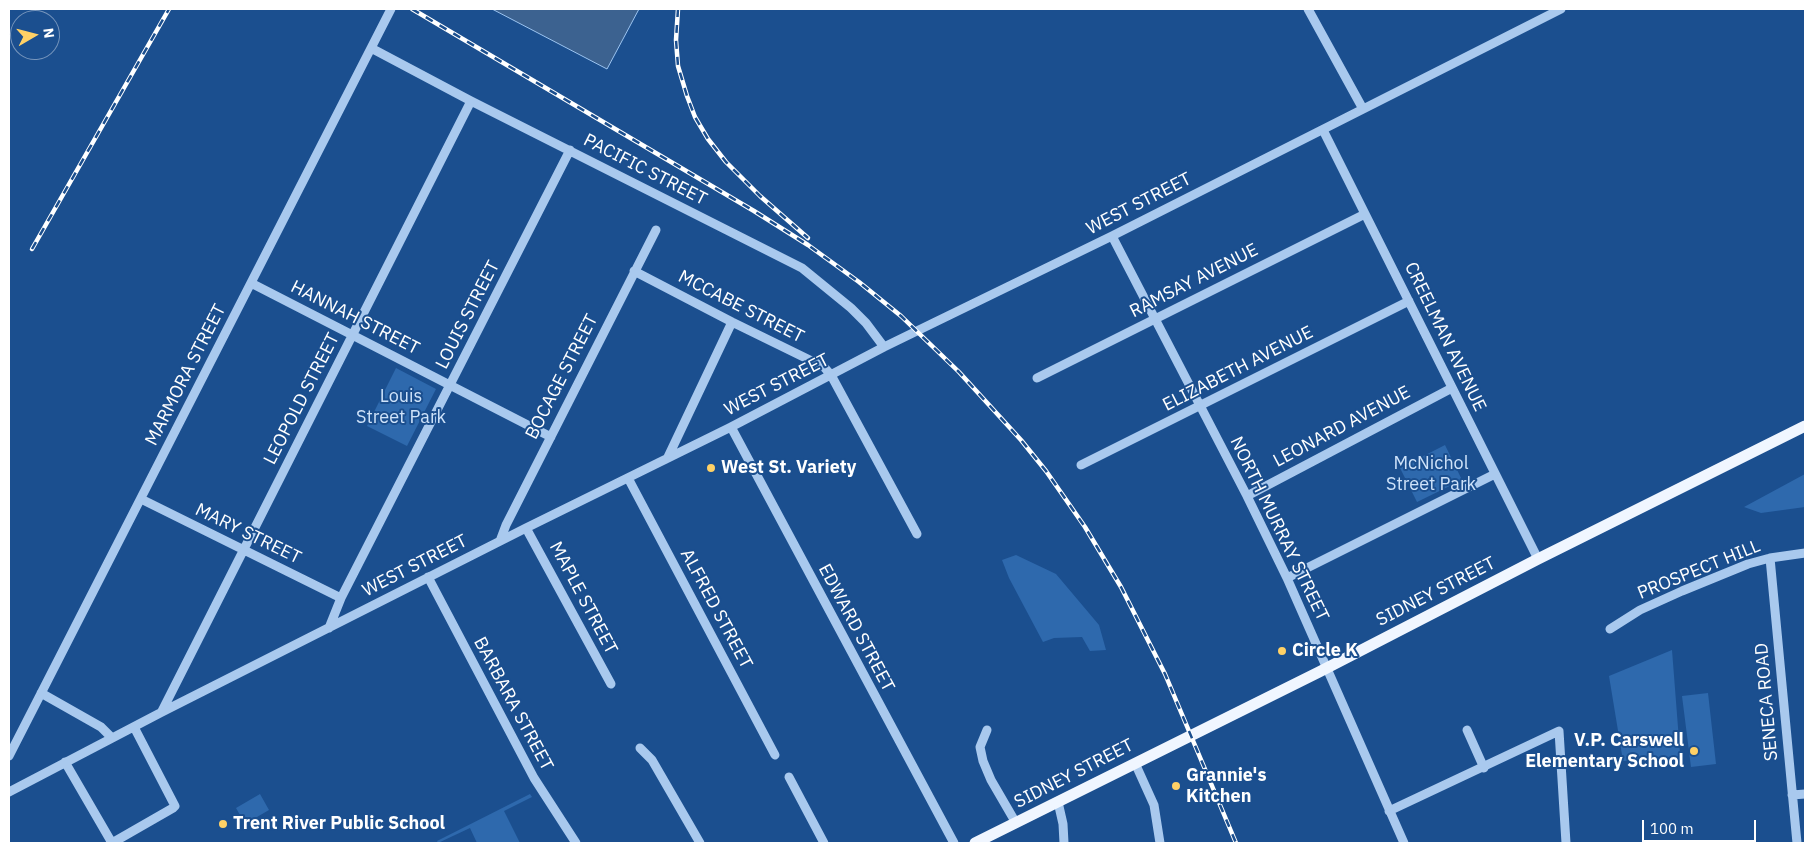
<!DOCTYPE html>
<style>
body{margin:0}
#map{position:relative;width:1814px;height:852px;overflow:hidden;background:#1b4f8f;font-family:"IBM Plex Sans",sans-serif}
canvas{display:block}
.frame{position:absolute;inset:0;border:10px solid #fff;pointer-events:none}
.north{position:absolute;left:10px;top:10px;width:50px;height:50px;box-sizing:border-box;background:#1b4f8f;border:1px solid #7695bc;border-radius:50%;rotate:82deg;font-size:14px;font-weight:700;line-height:20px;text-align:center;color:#fff}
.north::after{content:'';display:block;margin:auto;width:18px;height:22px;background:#ffd166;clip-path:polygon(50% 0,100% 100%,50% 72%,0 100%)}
.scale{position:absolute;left:1642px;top:820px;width:114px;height:22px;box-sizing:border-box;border:2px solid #fff;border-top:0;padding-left:6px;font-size:15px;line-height:18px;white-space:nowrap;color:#fff;-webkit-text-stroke:4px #1b4f8f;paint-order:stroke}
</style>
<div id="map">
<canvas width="1814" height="852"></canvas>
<div class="frame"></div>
<div class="north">N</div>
<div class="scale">100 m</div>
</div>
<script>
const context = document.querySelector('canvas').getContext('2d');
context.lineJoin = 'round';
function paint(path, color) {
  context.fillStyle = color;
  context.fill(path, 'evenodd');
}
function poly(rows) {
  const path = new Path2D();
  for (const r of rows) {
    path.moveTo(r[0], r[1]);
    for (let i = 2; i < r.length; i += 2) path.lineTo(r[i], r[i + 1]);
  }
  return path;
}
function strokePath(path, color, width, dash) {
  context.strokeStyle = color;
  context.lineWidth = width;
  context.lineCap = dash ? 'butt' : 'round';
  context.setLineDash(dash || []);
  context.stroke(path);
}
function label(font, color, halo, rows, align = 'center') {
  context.font = font + ' "IBM Plex Sans",sans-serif';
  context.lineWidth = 4;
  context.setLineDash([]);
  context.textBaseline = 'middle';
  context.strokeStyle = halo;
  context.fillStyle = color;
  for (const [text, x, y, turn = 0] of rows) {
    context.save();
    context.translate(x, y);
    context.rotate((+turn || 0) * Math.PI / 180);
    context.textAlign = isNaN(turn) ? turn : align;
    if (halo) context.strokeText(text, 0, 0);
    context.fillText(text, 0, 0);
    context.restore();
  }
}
const green = poly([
 [396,368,436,389,407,446,367,426],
 [1445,445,1462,480,1417,502,1400,468],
 [1805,474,1805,507,1761,513,1744,507],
 [1016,555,1056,574,1099,625,1106,650,1090,651,1082,637,1054,638,1043,642,1009,578,1002,560],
 [1672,650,1681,766,1668,757,1623,761,1609,676],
 [1708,693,1716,764,1691,767,1682,696],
 [260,794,269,810,245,824,236,808],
 [530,794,532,797,504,811,520,843,477,843,470,828,438,843,437,841]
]);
const water = poly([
 [492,9,639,9,607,69,492,9]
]);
const minor = poly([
 [1308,9,1363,109],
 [371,48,471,101,802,268,851,308,866,323,884,347],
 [1323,130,1538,559],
 [1112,236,1247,496,1287,578,1404,843],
 [634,271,732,322,824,367,831,375,917,534],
 [251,283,551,437],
 [1037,378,1365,214],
 [731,427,954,843],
 [668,457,732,322],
 [1081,465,1409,301],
 [628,478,775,755],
 [1247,496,1452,388],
 [141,499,341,598],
 [526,528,611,684],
 [500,541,506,525,656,230],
 [1770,558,1797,843],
 [428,577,534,778,576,843],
 [1287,578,1495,474],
 [329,628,341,598,570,150],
 [1610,629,1640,610,1682,591,1748,564,1770,558,1805,553],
 [41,693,101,727,112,738],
 [162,711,471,101],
 [987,730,980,747,983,761,991,780,1016,823],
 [1467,730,1484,768],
 [640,748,652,760,700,843],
 [9,756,391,9],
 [65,762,112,843,173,808,175,806,134,727],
 [1135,763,1154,805,1160,843],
 [789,777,824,843],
 [9,792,162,712,526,528,731,427,884,347,1112,236,1561,9],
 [1792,795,1805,794],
 [1058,802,1063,824,1064,843],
 [1389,811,1559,731,1566,843]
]);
const major = poly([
 [975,843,1319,672,1538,559,1805,426]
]);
const rail = poly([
 [412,9,754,211,808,245,859,282,901,316,959,372,1021,440,1046,471,1085,527,1121,587,1165,674,1236,843],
 [678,9,676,40,678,66,687,96,695,117,708,139,726,162,760,196,808,238],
 [32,249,169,9]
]);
const markers = [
 [711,468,5,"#ffd166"],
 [1282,651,5,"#ffd166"],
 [1694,751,5,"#ffd166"],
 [1176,786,5,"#ffd166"],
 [223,824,5,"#ffd166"]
];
const streetNames = [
 ["PACIFIC STREET",645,170,27],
 ["WEST STREET",1139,204,-27],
 ["RAMSAY AVENUE",1194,281,-27],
 ["MCCABE STREET",741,307,27],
 ["LOUIS STREET",468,315,-63],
 ["HANNAH STREET",355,318,27],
 ["CREELMAN AVENUE",1445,337,64],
 ["ELIZABETH AVENUE",1238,369,-27],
 ["MARMORA STREET",186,375,-63],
 ["BOCAGE STREET",562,377,-63],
 ["WEST STREET",777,385,-27],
 ["LEOPOLD STREET",302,399,-63],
 ["LEONARD AVENUE",1342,427,-28],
 ["NORTH MURRAY STREET",1279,529,64],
 ["MARY STREET",248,534,26],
 ["WEST STREET",415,566,-27],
 ["PROSPECT HILL",1699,570,-22],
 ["SIDNEY STREET",1436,592,-27],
 ["MAPLE STREET",583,598,62],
 ["ALFRED STREET",716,609,62],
 ["EDWARD STREET",856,628,62],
 ["SENECA ROAD",1767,702,-95],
 ["BARBARA STREET",513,704,62],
 ["SIDNEY STREET",1074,774,-27]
];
const parkNames = [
 ["Louis",401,397],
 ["Street Park",401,418],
 ["McNichol",1431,464],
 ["Street Park",1431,485]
];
const poiNames = [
 ["West St. Variety",721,468],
 ["Circle K",1292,651],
 ["V.P. Carswell",1684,741,"right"],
 ["Elementary School",1684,762,"right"],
 ["Grannie's",1186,776],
 ["Kitchen",1186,797],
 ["Trent River Public School",233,824]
];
paint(green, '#2e69ad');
paint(water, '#3c6290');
strokePath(water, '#9cc4f0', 1);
strokePath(minor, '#a9c9ee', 9);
strokePath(major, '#f0f6ff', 11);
strokePath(rail, '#fff', 4.5);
strokePath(rail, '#1b4f8f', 2.5, [8]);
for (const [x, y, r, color] of markers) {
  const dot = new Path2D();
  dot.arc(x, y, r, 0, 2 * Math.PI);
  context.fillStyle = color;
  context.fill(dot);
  strokePath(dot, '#1b4f8f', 2);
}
label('18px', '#fff', '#1b4f8f', streetNames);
label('18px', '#cfe3fa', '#1b4f8f', parkNames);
label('bold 18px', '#fff', '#1b4f8f', poiNames, 'left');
</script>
